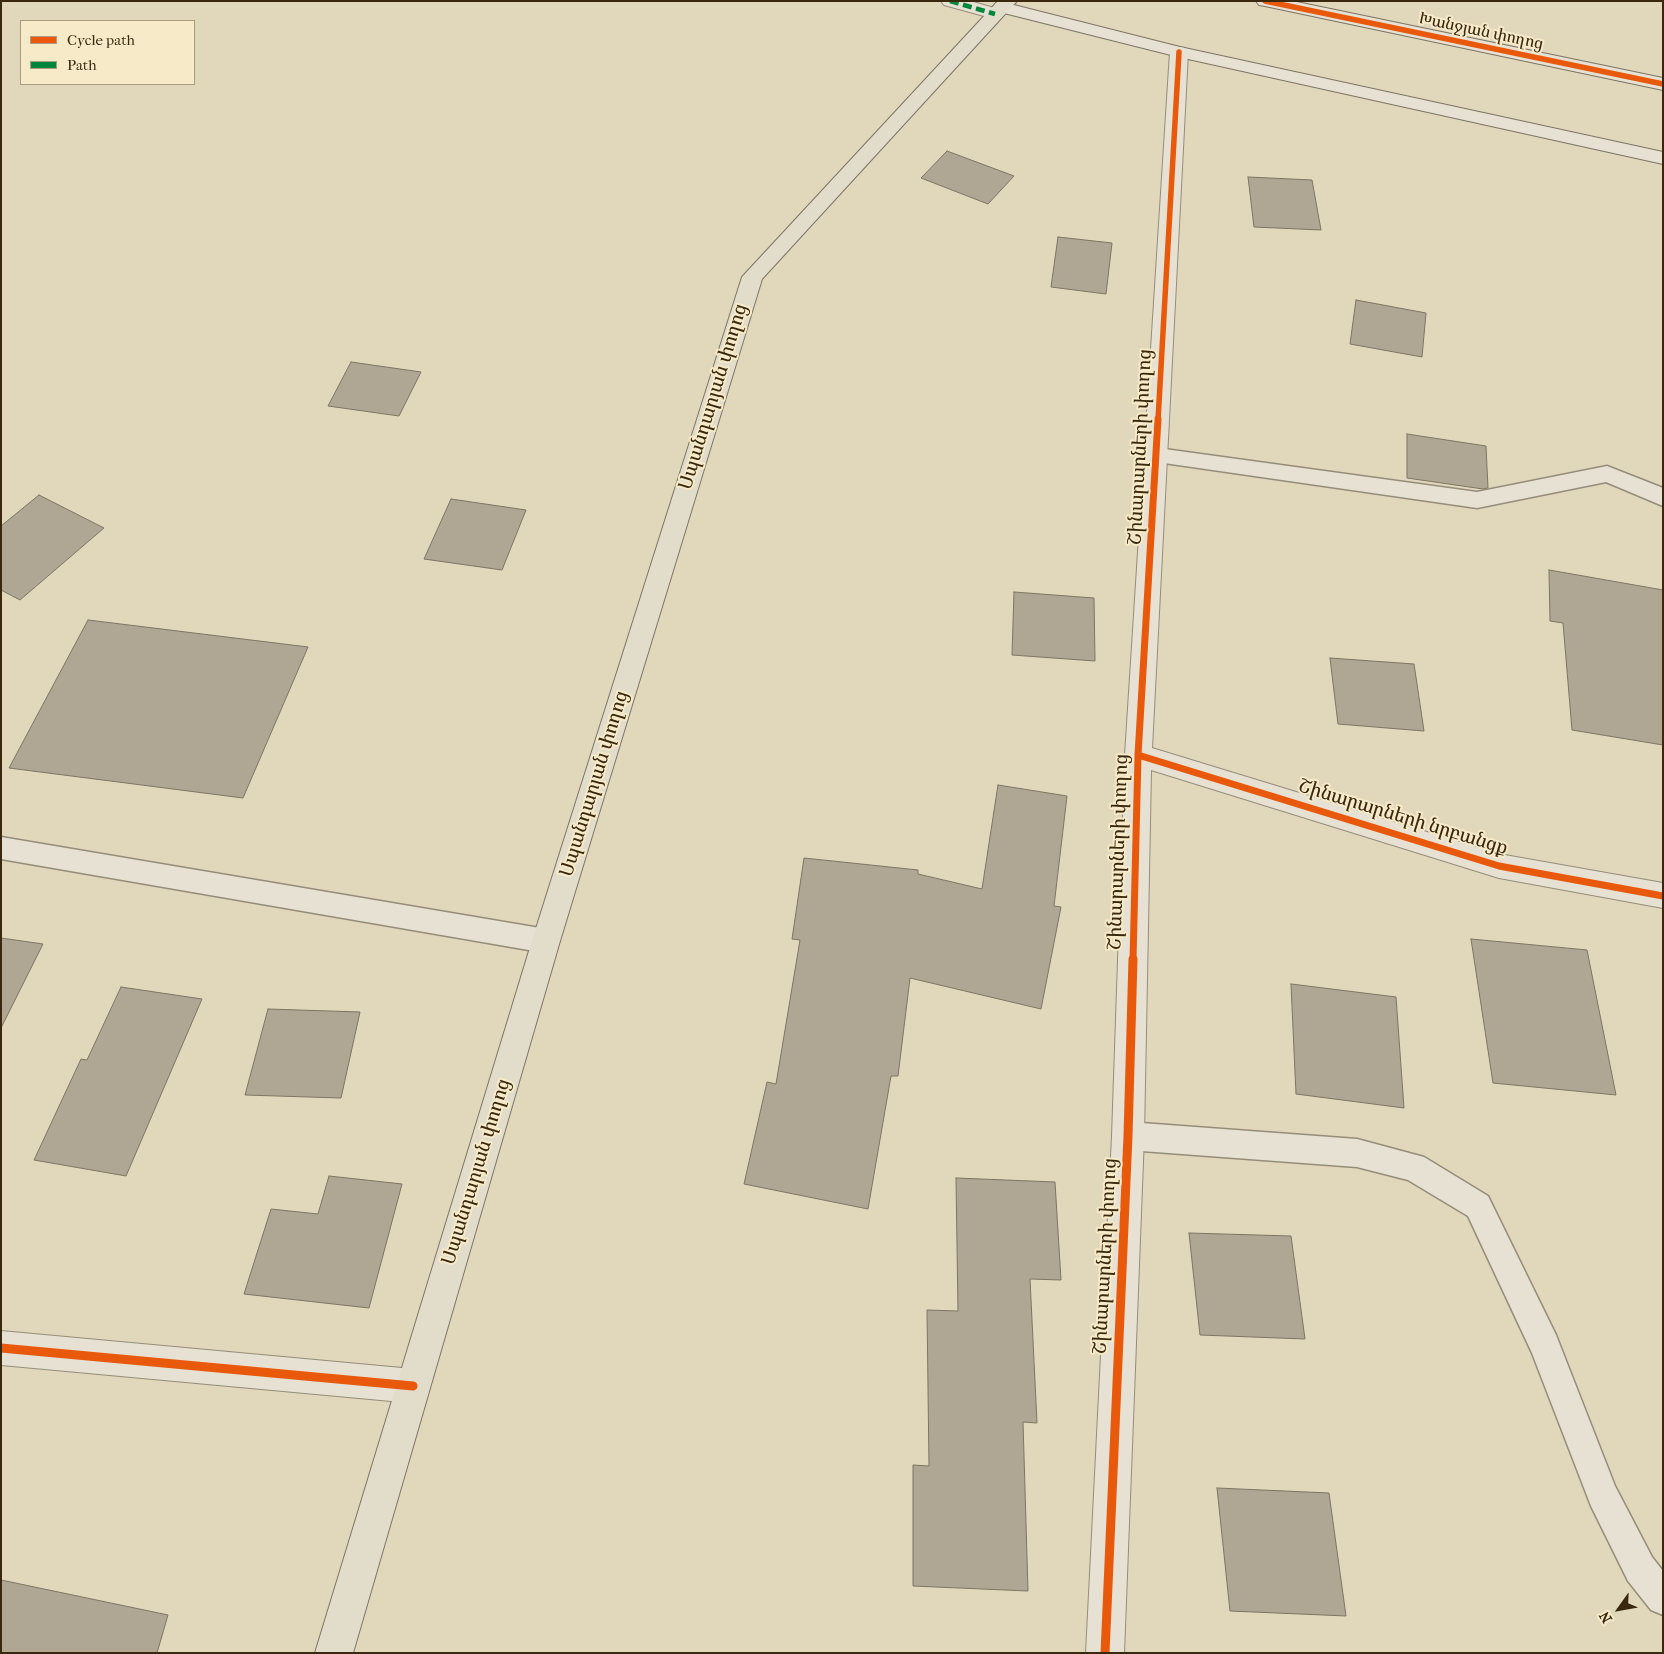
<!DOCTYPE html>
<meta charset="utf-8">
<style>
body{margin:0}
#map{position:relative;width:1664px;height:1654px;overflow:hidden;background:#e1d7bb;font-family:"IM FELL French Canon",serif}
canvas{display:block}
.frame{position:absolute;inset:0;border:2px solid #39270e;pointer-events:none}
.legend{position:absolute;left:20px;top:20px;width:175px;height:65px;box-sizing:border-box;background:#f6eac8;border:1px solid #aa9c7e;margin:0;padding:6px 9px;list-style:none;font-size:15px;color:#39270e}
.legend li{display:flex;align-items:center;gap:10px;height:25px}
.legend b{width:25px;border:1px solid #aa9c7e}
.north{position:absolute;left:1594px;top:1584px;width:50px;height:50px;-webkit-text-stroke:4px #f6eac8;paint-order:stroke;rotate:238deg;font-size:14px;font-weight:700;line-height:20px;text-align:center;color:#39270e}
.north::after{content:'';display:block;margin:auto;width:18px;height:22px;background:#39270e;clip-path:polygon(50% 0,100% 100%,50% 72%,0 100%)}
</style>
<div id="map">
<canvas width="1664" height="1654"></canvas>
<div class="frame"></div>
<ul class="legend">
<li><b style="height:6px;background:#e8590c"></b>Cycle path</li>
<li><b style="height:6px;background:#00873e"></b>Path</li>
</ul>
<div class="north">N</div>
</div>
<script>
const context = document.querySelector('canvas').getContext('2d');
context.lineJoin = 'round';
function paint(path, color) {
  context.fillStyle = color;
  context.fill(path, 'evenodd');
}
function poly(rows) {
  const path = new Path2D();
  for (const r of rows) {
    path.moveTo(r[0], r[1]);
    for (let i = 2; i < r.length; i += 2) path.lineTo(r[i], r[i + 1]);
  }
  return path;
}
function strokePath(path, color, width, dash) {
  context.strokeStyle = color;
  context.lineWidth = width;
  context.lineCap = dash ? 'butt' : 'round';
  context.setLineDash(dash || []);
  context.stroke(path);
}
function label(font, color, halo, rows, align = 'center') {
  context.font = font + ' "IM FELL French Canon","Noto Serif Armenian",serif';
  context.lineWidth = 4;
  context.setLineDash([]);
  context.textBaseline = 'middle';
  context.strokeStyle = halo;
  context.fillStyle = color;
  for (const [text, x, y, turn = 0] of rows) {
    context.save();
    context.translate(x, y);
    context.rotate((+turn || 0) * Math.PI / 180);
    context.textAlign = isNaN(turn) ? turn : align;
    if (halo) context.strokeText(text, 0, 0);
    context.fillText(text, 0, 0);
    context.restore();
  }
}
const building = poly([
 [947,151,1014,176,988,204,921,178,947,151],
 [1248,177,1312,180,1321,230,1254,227,1248,177],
 [1058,237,1112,243,1106,294,1051,287,1058,237],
 [1356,300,1426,313,1422,357,1350,344,1356,300],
 [351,362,421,372,399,416,328,406,351,362],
 [1407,434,1486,446,1488,488,1483,489,1407,478,1407,434],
 [39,495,104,528,20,600,1,590,1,526,39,495],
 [451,499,526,510,502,570,424,559,451,499],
 [1549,570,1663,590,1663,745,1572,730,1563,623,1550,621,1549,570],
 [1014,592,1094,598,1095,661,1012,655,1014,592],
 [88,620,308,647,243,798,9,768,88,620],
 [1330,658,1414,664,1424,731,1338,724,1330,658],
 [998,785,1067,796,1054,906,1061,907,1041,1009,910,978,898,1076,891,1076,868,1209,744,1184,767,1082,776,1084,800,940,792,939,804,858,918,870,918,874,982,889,998,785],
 [1,938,43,944,1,1028,1,938],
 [1471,939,1587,950,1616,1095,1493,1083,1471,939],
 [1291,984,1396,997,1404,1108,1296,1094,1291,984],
 [121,987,202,999,126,1176,34,1160,81,1059,87,1060,121,987],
 [268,1009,360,1012,341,1098,245,1095,268,1009],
 [329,1176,402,1184,369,1308,244,1294,271,1209,318,1214,329,1176],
 [956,1178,1055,1182,1061,1280,1030,1279,1037,1423,1023,1422,1028,1591,913,1586,913,1465,929,1466,927,1310,958,1311,956,1178],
 [1189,1233,1291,1236,1305,1339,1200,1335,1189,1233],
 [1217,1488,1329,1493,1346,1616,1230,1611,1217,1488],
 [1,1580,168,1615,157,1653,1,1653,1,1580]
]);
const lane = poly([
 [1157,448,1477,492,1607,466,1663,488,1663,506,1606,482,1477,508,1150,461,1147,456,1150,451,1157,448],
 [1,837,546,929,555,933,559,941,555,949,546,953,1,859,1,837],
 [1128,1122,1357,1139,1424,1157,1488,1196,1556,1335,1615,1486,1652,1557,1663,1571,1663,1615,1651,1610,1628,1581,1591,1506,1532,1353,1468,1216,1408,1180,1357,1167,1128,1150,1118,1146,1114,1136,1118,1126,1128,1122]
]);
const street = poly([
 [941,1,970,1,1001,10,1004,14,1001,18,995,19,944,5,941,1],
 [1179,47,1185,48,1188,52,1152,748,1499,854,1663,883,1663,908,1499,878,1151,770,1144,1136,1124,1653,1086,1653,1112,1136,1125,755,1170,52,1173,48,1179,47],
 [1,1331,413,1369,425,1374,430,1386,425,1398,413,1403,1,1365,1,1331]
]);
const secondary = poly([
 [1256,1,1292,1,1663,78,1663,90,1265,6,1259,5,1256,1],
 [1002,2,1180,47,1663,152,1663,164,1179,57,996,11,993,7,996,3,1002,2]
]);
const primary = poly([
 [998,1,1017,1,762,279,560,941,353,1653,315,1653,532,941,742,277,998,1]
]);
const quiet = poly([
 [950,1,995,14]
]);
const cyclewayFar2 = poly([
 [1265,1,1663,84],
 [1158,420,1179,52]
]);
const cyclewayFar1 = poly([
 [1138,755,1499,866,1663,896],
 [1133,960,1138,755,1158,419]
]);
const cycleway = poly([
 [1,1348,413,1386],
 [1105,1653,1128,1136,1133,959]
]);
const farStreetnames = [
 ["Խանջյան փողոց",1481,32,12]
];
const streetNames = [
 ["Սպանդարյան փողոց",714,397,-73],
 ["Շինարարների փողոց",1141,447,-87],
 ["Սպանդարյան փողոց",595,784,-73],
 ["Շինարարների նրբանցք",1403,818,17],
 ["Շինարարների փողոց",1119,852,-88],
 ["Սպանդարյան փողոց",477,1172,-73],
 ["Շինարարների փողոց",1106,1256,-87]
];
paint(building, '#afa793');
strokePath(building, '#7d7564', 1);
strokePath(lane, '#958d7a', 3);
strokePath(street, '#958d7a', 2);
strokePath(secondary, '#7d7564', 2);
strokePath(primary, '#7d7564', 2);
paint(lane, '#e6e1d3');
paint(street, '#e6e1d3');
paint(secondary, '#e6e1d3');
paint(primary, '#e2dccb');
strokePath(quiet, '#00873e', 4.5, [9, 4.5]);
strokePath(cyclewayFar2, '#e8590c', 5.5);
strokePath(cyclewayFar1, '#e8590c', 7);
strokePath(cycleway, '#e8590c', 9);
label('16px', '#39270e', '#f6eac8', farStreetnames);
label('19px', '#39270e', '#f6eac8', streetNames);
</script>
